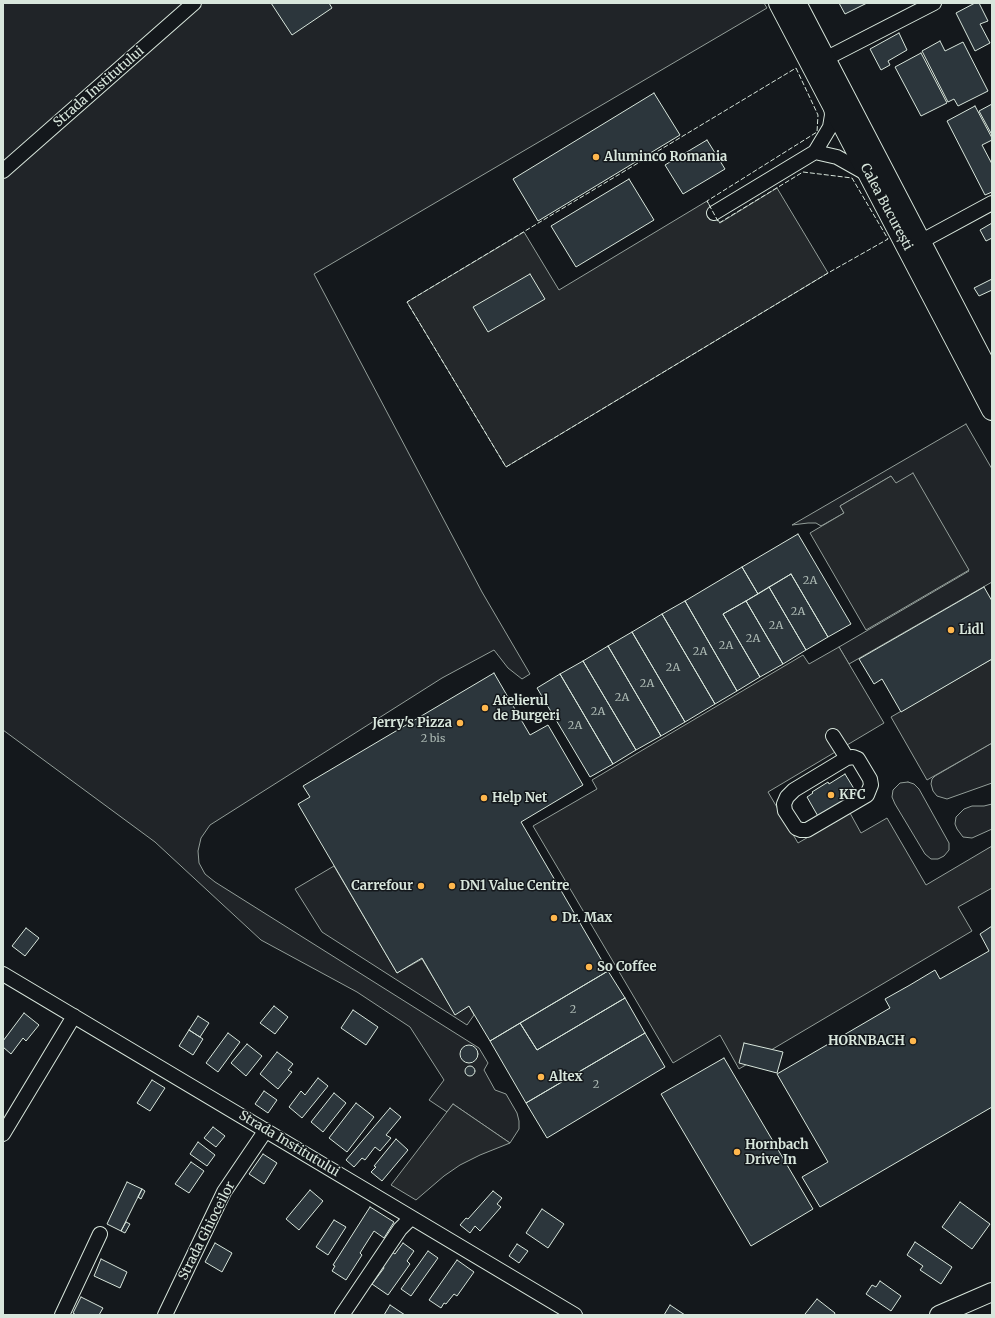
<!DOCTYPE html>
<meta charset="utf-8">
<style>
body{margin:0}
#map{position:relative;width:995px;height:1318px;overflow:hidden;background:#14181c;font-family:Merriweather,serif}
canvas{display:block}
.frame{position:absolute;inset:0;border:4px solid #d8e6dc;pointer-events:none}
</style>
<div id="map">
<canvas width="995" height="1318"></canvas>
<div class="frame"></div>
</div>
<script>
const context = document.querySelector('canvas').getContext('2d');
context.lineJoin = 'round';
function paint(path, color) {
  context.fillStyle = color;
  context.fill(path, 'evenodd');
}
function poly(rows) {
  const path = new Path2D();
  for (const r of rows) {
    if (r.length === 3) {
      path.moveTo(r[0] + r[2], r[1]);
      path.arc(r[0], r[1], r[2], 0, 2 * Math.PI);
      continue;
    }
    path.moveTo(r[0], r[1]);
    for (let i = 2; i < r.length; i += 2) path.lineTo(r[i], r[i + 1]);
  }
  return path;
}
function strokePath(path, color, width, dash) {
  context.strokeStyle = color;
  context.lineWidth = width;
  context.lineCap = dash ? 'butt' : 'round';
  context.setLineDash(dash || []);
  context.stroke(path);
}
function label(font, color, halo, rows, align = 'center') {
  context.font = font + ' Merriweather,serif';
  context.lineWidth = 3;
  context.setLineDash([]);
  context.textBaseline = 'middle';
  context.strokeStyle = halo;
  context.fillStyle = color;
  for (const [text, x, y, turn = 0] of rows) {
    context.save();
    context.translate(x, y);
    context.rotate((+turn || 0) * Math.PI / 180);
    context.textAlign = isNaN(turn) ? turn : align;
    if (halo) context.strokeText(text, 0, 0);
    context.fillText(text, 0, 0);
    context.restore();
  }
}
const green = poly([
 [3,3,764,3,767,8,314,274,482,592,530,674,522,679,508,668,494,650,442,678,210,825,201,838,198,851,199,863,205,874,215,882,479,1048,488,1063,484,1070,495,1090,506,1094,517,1113,519,1121,519,1129,510,1143,453,1104,447,1112,429,1100,444,1080,410,1027,357,992,261,940,155,842,3,730,3,3],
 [966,424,992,469,992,582,849,664,839,647,969,571,895,484,891,476,840,506,844,513,821,526,816,523,808,523,792,525,966,424],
 [992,743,992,783,947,799,937,796,933,791,931,784,932,779,935,776,992,743],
 [908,782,914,784,919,789,949,843,949,850,944,856,938,859,931,859,925,854,895,804,892,797,893,790,900,783,908,782],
 [992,804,992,829,972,838,963,837,957,829,955,824,956,817,964,809,972,806,984,806,992,804],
 [334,866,397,973,422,959,455,1014,469,1006,474,1015,467,1025,322,932,295,889,334,866]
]);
const parking = poly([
 [777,188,828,273,506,467,407,302,524,232,559,290,707,201,720,223,777,188],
 [913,473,969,570,866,630,810,533,844,513,840,506,891,476,896,483,913,473],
 [839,647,884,723,768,792,798,843,850,813,861,833,887,818,926,885,992,846,992,888,958,907,972,931,739,1069,720,1035,673,1063,533,826,597,789,592,780,803,655,809,664,839,647],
 [992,659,992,743,927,780,891,717,992,659],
 [453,1104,510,1143,480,1155,460,1165,444,1176,416,1200,391,1185,453,1104]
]);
const building = poly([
 [271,3,329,3,332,8,292,35,271,3],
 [839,3,867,3,845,14,839,3],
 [975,3,979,3,988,21,980,24,990,43,975,51,956,13,975,3],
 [899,33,907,50,888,61,890,65,881,70,870,49,899,33],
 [940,41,945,51,963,42,988,91,958,106,954,99,948,102,922,51,940,41],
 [921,53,947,103,921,116,895,67,921,53],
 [654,93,680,135,538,221,513,179,654,93],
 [992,104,992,135,979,111,992,104],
 [975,106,992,138,992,140,982,145,992,164,992,192,985,195,947,121,975,106],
 [707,140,725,169,683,194,665,165,707,140],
 [629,179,654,220,576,267,551,226,629,179],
 [992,223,992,238,986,241,980,230,992,223],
 [530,274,545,299,488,332,473,307,530,274],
 [992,279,992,290,979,296,974,288,992,279],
 [798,534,851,624,828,637,791,574,758,594,742,567,798,534],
 [742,567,758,594,723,614,760,677,737,691,685,601,742,567],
 [791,574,828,637,806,650,769,587,791,574],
 [769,587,806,650,783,664,746,601,769,587],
 [984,587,992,601,992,659,901,712,882,679,874,684,859,659,984,587],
 [685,601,737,691,715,704,662,614,685,601],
 [746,601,783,664,760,677,723,614,746,601],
 [662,614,715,704,685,722,632,632,662,614],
 [632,632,685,722,661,736,608,646,632,632],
 [608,646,661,736,636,750,583,661,608,646],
 [583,661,636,750,613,764,560,674,583,661],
 [494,673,530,735,548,725,583,785,521,822,608,971,490,1041,469,1006,455,1015,422,958,397,973,298,804,310,797,303,786,494,673],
 [560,674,613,764,590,777,537,688,560,674],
 [845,774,856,792,842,801,843,803,819,818,807,797,813,793,812,792,828,782,829,784,845,774],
 [992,926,992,1107,820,1207,802,1177,828,1162,777,1074,890,1008,885,999,910,985,935,970,940,979,989,951,980,934,992,926],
 [26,928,39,938,25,956,12,946,26,928],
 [608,971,625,998,537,1050,520,1023,608,971],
 [625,998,645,1033,526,1103,490,1041,520,1023,537,1050,625,998],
 [274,1006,288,1017,275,1034,260,1023,274,1006],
 [353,1010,378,1027,366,1045,341,1028,353,1010],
 [24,1013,39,1025,26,1041,23,1038,11,1054,3,1047,3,1041,24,1013],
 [198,1016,209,1023,200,1037,189,1030,198,1016],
 [189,1030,203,1039,193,1055,179,1046,189,1030],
 [228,1033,240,1042,218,1072,206,1063,228,1033],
 [645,1033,665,1067,547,1138,526,1103,645,1033],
 [744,1043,783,1052,777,1073,739,1063,744,1043],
 [247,1044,262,1056,246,1076,231,1063,247,1044],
 [469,1054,9],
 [277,1052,293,1064,288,1070,292,1072,278,1089,260,1074,277,1052],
 [724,1058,813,1209,751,1246,661,1094,724,1058],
 [470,1071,5],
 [318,1078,328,1086,302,1118,289,1107,301,1091,305,1095,318,1078],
 [152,1080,165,1088,150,1111,137,1103,152,1080],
 [264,1091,277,1100,268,1113,255,1104,264,1091],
 [334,1093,346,1103,323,1132,311,1122,334,1093],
 [356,1103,374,1117,347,1152,329,1138,356,1103],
 [390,1108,401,1117,386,1135,391,1138,380,1151,375,1147,365,1160,362,1158,354,1167,346,1160,390,1108],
 [213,1127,225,1136,216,1147,204,1138,213,1127],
 [396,1139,408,1150,382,1181,371,1172,376,1167,374,1166,396,1139],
 [198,1142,215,1155,207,1166,190,1154,198,1142],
 [263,1154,277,1163,264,1184,249,1174,263,1154],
 [191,1162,204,1171,189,1193,175,1184,191,1162],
 [127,1182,142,1189,121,1231,107,1224,127,1182],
 [142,1189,145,1191,141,1199,138,1197,142,1189],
 [310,1190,323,1201,299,1230,286,1219,310,1190],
 [493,1191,502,1198,497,1204,501,1207,480,1231,475,1226,470,1233,460,1225,466,1218,468,1219,493,1191],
 [960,1202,990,1224,972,1249,942,1227,960,1202],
 [370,1207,394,1222,384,1238,374,1231,360,1253,362,1255,346,1280,332,1271,335,1266,333,1265,370,1207],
 [542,1209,564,1224,548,1248,526,1233,542,1209],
 [334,1220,346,1227,328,1255,316,1247,334,1220],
 [126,1222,130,1224,125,1233,121,1231,126,1222],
 [915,1242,952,1267,941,1284,920,1270,923,1266,907,1255,915,1242],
 [215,1243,232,1253,222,1272,205,1262,215,1243],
 [403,1243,414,1251,407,1261,410,1264,388,1295,372,1284,384,1268,383,1266,392,1252,395,1254,403,1243],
 [517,1244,528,1251,519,1263,509,1256,517,1244],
 [428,1251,438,1258,411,1296,401,1289,428,1251],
 [101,1259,127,1272,120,1288,94,1276,101,1259],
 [457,1260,474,1272,457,1296,454,1294,446,1304,444,1303,441,1308,429,1300,457,1260],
 [880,1281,901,1296,891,1311,866,1294,872,1285,876,1287,880,1281],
 [81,1297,103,1308,99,1315,76,1315,73,1313,81,1297],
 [817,1299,835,1313,834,1315,807,1315,805,1314,817,1299],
 [390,1305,405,1315,384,1315,390,1305],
 [670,1305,685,1315,664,1315,670,1305]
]);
const minor = poly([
 [825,59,934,3],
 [815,152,837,157,869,175],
 [3,171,194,3],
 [714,213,815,152,830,127,832,115,831,105],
 [920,242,992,203],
 [833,736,847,758,794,790,787,797,784,804,785,811,796,828,801,830,807,830,867,795,871,785,870,779,858,759,853,757,847,758],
 [3,974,575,1315],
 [3,1134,74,1016],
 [62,1315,100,1234],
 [165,1315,224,1192,266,1130],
 [342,1315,400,1229,411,1218]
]);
const major = poly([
 [939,1315,992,1292]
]);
const highway = poly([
 [779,3,992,410],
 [796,3,992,379]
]);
const fence = poly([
 [796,68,818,115,817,132,707,201,719,223,803,172,852,178,888,239,828,273,506,467,407,302,796,68]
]);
const markers = [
 [596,157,4,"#ffb74d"],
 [951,630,4,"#ffb74d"],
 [485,708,4,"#ffb74d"],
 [460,723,4,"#ffb74d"],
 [831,795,4,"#ffb74d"],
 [484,798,4,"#ffb74d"],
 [421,886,4,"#ffb74d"],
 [452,886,4,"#ffb74d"],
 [554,918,4,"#ffb74d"],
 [589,967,4,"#ffb74d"],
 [913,1041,4,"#ffb74d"],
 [541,1077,4,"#ffb74d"],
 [737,1152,4,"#ffb74d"]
];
const numberNames = [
 ["2A",810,581],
 ["2A",798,612],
 ["2A",776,626],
 ["2A",753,639],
 ["2A",726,646],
 ["2A",700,652],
 ["2A",673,668],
 ["2A",647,684],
 ["2A",622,698],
 ["2A",598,712],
 ["2A",575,726],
 ["2 bis",433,739],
 ["2",573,1010],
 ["2",596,1085]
];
const streetNames = [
 ["Strada Institutului",99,87,-41],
 ["Calea București",886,207,62],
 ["Strada Institutului",289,1144,31],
 ["Strada Ghioceilor",207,1231,-63]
];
const poiNames = [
 ["Aluminco Romania",604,157],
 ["Lidl",959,630],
 ["Atelierul",493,701],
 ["de Burgeri",493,716],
 ["Jerry's Pizza",452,723,"right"],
 ["KFC",839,795],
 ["Help Net",492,798],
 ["Carrefour",413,886,"right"],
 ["DN1 Value Centre",460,886],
 ["Dr. Max",562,918],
 ["So Coffee",597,967],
 ["HORNBACH",905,1041,"right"],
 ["Altex",549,1077],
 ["Hornbach",745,1145],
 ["Drive In",745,1160]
];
paint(green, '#202428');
strokePath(green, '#939e99', 1);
paint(parking, '#24282b');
strokePath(parking, '#939e99', 1);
paint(building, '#2c363c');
strokePath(building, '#d8e6dc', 1);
strokePath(minor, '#d8e6dc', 16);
strokePath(major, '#d8e6dc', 20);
strokePath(highway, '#d8e6dc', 22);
strokePath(minor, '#14181c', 14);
strokePath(major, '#14181c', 18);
strokePath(highway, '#14181c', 20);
strokePath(fence, '#d8e6dc', 1, [5, 2]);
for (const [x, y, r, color] of markers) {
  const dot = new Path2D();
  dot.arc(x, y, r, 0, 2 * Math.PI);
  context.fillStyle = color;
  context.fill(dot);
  strokePath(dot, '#14181c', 1.5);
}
label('11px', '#adbab4', null, numberNames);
label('13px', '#d8e6dc', '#14181c', streetNames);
label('bold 13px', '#d8e6dc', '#14181c', poiNames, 'left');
</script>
